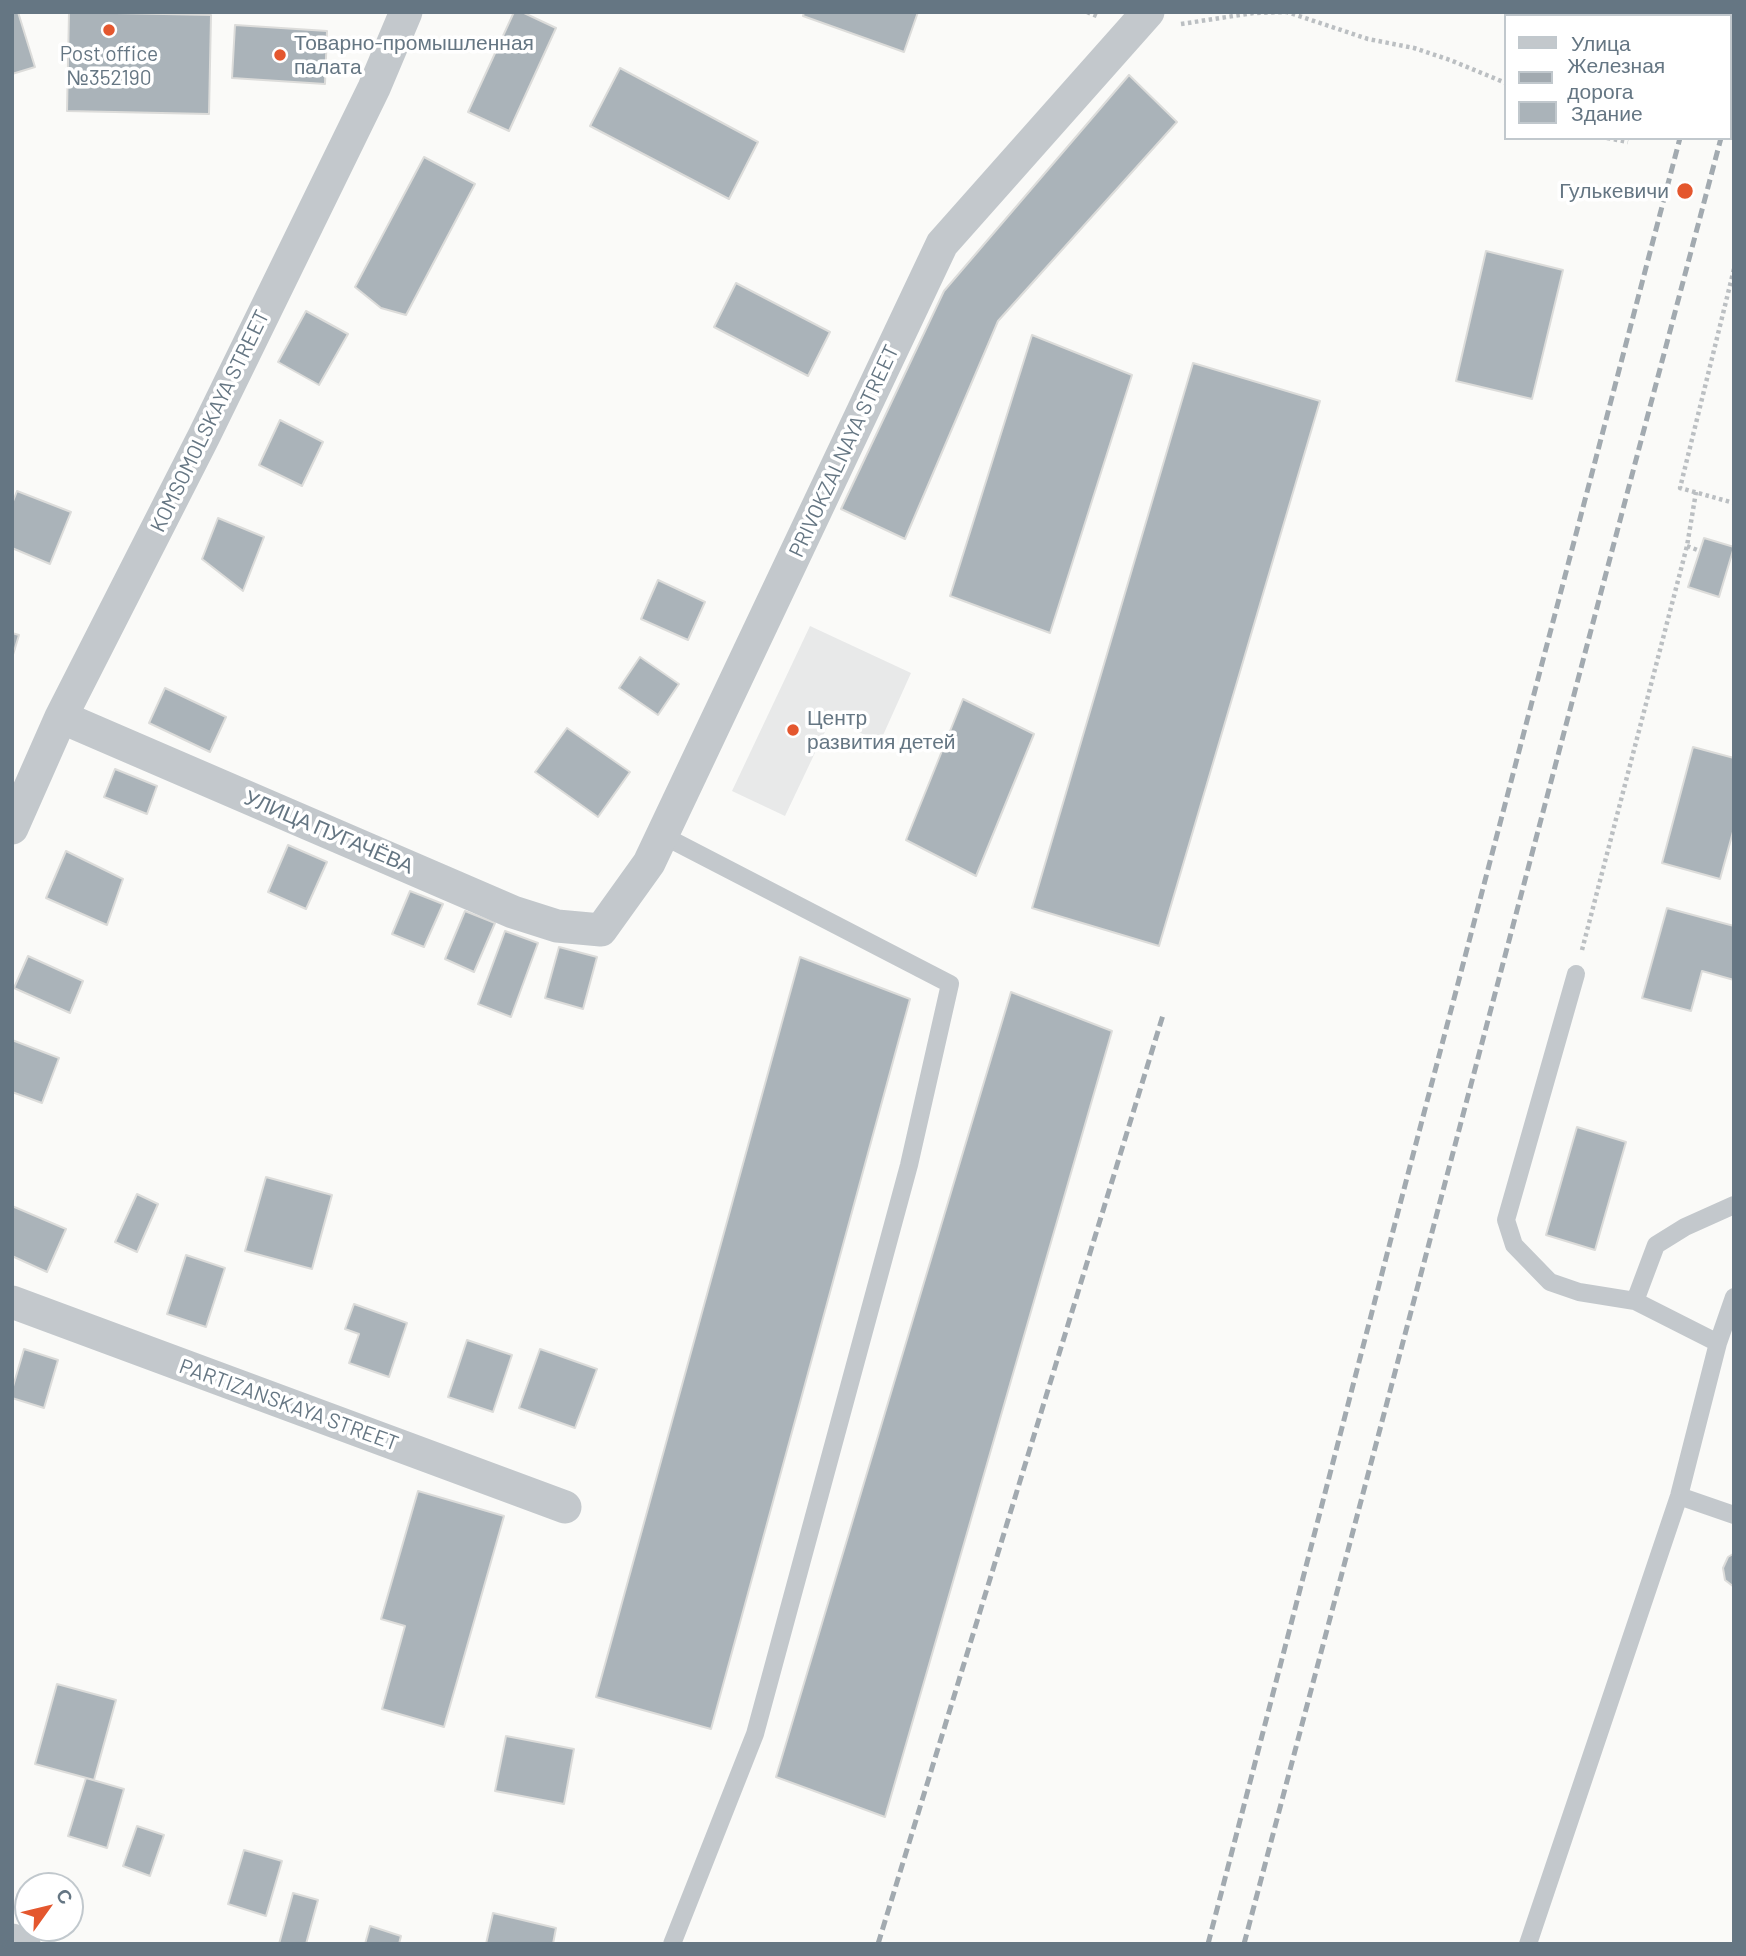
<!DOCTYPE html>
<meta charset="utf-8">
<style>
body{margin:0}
#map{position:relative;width:1746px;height:1956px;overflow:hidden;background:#fafaf8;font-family:Barlow,sans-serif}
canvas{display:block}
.frame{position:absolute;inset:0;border:14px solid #657683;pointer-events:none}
.legend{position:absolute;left:1504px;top:14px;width:228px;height:126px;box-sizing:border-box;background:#fff;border:2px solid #c1c8cd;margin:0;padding:9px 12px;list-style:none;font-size:21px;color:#657683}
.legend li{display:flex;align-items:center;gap:14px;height:35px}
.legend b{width:35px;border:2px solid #c1c8cd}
.north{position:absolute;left:14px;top:1872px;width:70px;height:70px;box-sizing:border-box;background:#fff;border:2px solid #c1c8cd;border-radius:50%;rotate:56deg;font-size:19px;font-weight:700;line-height:28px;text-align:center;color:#657683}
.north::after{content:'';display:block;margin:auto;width:24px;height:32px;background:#e4572e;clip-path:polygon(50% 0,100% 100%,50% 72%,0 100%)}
</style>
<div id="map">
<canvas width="1746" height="1956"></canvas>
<div class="frame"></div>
<ul class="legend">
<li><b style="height:9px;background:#c3c8cc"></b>Улица</li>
<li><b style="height:9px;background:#a2aab0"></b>Железная дорога</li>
<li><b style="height:19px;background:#aab3b9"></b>Здание</li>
</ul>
<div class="north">С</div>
</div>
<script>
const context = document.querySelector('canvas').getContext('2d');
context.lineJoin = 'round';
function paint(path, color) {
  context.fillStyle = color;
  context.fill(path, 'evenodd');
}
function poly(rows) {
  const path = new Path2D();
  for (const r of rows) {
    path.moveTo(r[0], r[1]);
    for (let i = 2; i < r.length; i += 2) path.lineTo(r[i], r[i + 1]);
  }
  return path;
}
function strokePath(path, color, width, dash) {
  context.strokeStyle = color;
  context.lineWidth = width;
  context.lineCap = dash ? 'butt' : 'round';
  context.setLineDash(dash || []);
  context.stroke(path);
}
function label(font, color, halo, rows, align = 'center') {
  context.font = font + ' Barlow,sans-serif';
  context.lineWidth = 7;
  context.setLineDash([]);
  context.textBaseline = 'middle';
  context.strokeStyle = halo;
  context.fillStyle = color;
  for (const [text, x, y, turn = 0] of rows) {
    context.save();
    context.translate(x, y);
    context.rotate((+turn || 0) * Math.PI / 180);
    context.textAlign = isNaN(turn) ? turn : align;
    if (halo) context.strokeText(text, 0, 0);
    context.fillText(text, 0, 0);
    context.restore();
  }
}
const built = poly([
 [810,626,911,673,880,742,831,719,785,816,732,791]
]);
const building = poly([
 [12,12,18,12,35,67,12,74,12,12],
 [69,12,211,15,209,114,67,111,69,12],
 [514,12,522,12,556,28,509,131,468,112,514,12],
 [804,12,918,12,904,52,803,16,804,12],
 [235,25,327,31,325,84,232,78,235,25],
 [620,68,758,142,729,199,590,126,620,68],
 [1129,75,1177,122,998,321,905,539,841,509,944,291,1129,75],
 [424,157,475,184,406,315,381,308,355,287,424,157],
 [1486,251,1563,270,1532,399,1456,381,1486,251],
 [736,283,830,332,808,376,714,327,736,283],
 [306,311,348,334,319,385,278,362,306,311],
 [1032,335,1132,375,1050,633,950,596,1032,335],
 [1193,363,1320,401,1159,946,1032,908,1193,363],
 [280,420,323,442,302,486,259,465,280,420],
 [17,491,71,512,50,564,12,548,12,504,17,491],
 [218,518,264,537,243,591,202,559,218,518],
 [1704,538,1734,547,1719,597,1688,587,1704,538],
 [658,580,705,602,688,640,641,619,658,580],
 [12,633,19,635,12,658,12,633],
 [640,657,679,684,658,715,619,688,640,657],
 [165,688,226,717,210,752,149,723,165,688],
 [963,699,1034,734,976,876,906,840,963,699],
 [567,728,630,772,598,817,535,772,567,728],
 [1693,747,1734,758,1734,828,1720,879,1662,863,1693,747],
 [115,769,157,786,147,814,104,797,115,769],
 [288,845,327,862,306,909,268,892,288,845],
 [66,851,123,879,107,925,46,898,66,851],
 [410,891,443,904,424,947,392,934,410,891],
 [1667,908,1734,926,1734,980,1702,971,1691,1011,1642,998,1667,908],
 [465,911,495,923,474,972,445,959,465,911],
 [505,931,538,943,511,1017,478,1004,505,931],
 [559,947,597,957,583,1009,545,998,559,947],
 [28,956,83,981,70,1013,14,988,28,956],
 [800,957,910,999,711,1729,596,1697,800,957],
 [1011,992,1112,1031,885,1817,776,1777,1011,992],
 [12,1040,59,1058,42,1103,12,1092,12,1040],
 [1577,1127,1626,1142,1595,1250,1546,1235,1577,1127],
 [266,1177,332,1195,312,1269,245,1251,266,1177],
 [137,1194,158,1204,137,1252,115,1242,137,1194],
 [12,1206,66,1229,47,1272,12,1256,12,1206],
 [186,1255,225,1268,206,1327,167,1314,186,1255],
 [354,1304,407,1323,389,1377,349,1363,359,1334,345,1329,354,1304],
 [467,1340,512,1355,493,1412,448,1397,467,1340],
 [24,1349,58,1360,44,1408,12,1398,12,1390,24,1349],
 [540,1349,597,1369,575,1428,519,1408,540,1349],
 [418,1491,504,1516,444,1727,382,1709,405,1626,381,1619,418,1491],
 [1733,1554,1734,1554,1734,1587,1725,1580,1723,1568,1728,1557,1733,1554],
 [57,1684,116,1700,94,1780,35,1764,57,1684],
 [506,1736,574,1749,564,1804,495,1791,506,1736],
 [86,1778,124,1789,107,1848,68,1836,86,1778],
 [137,1826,164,1835,150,1876,123,1866,137,1826],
 [244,1850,282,1861,266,1916,228,1904,244,1850],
 [293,1893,318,1900,306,1944,279,1944,293,1893],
 [493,1913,556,1928,553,1944,486,1944,493,1913],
 [370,1926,401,1936,399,1944,365,1944,370,1926]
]);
const path = poly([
 [1087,12,1099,17],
 [1181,24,1253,13,1287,12,1368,39,1414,48,1450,60,1506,83],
 [1607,138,1628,142],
 [1734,269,1680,488,1734,503],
 [1687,546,1700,551],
 [1582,950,1687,546,1696,492]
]);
const lane = poly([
 [662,835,950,984,909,1165,755,1734,672,1944],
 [1576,974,1506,1220,1514,1245,1550,1282,1579,1292,1635,1301],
 [1718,1343,1635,1301,1656,1245,1685,1227,1734,1205],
 [1679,1496,1734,1515],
 [1528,1944,1679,1496,1718,1343,1734,1297]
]);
const street = poly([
 [61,717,513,912,557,926,601,930,649,863,942,244,1148,12],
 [12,828,61,717,204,436,374,88,406,12],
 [12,1302,565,1507],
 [12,1940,24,1944]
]);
const rail = poly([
 [1712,16,1713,12],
 [1730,106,1734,94],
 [878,1944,1163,1015],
 [1208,1944,1393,1231,1680,138],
 [1244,1944,1721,138]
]);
const markers = [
 [109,30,7,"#e4572e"],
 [280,55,7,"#e4572e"],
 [1685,191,9,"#e4572e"],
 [793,730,7,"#e4572e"]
];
const poiNames = [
 ["Товарно-промышленная",294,43],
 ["палата",294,67],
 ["Post office",109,54,"center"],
 ["№352190",109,78,"center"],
 ["Гулькевичи",1669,191,"right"],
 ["Центр",807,718],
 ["развития детей",807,742]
];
const streetNames = [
 ["KOMSOMOLSKAYA STREET",210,421,-64],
 ["PRIVOKZALNAYA STREET",844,451,-65],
 ["УЛИЦА ПУГАЧЁВА",329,832,23],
 ["PARTIZANSKAYA STREET",289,1405,20]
];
paint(built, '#e8e9e9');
paint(building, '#aab3b9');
strokePath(building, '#dcdcda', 2);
strokePath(path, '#bbbfc2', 4.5, [3.5, 3.5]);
strokePath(lane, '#c3c8cc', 18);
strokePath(street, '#c3c8cc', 33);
strokePath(rail, '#a2aab0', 5, [10, 5]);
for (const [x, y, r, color] of markers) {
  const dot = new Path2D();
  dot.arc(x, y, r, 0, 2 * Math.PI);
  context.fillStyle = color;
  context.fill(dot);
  strokePath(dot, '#fff', 2.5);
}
label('21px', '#657683', '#fff', poiNames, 'left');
label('21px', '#657683', '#fff', streetNames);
</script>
